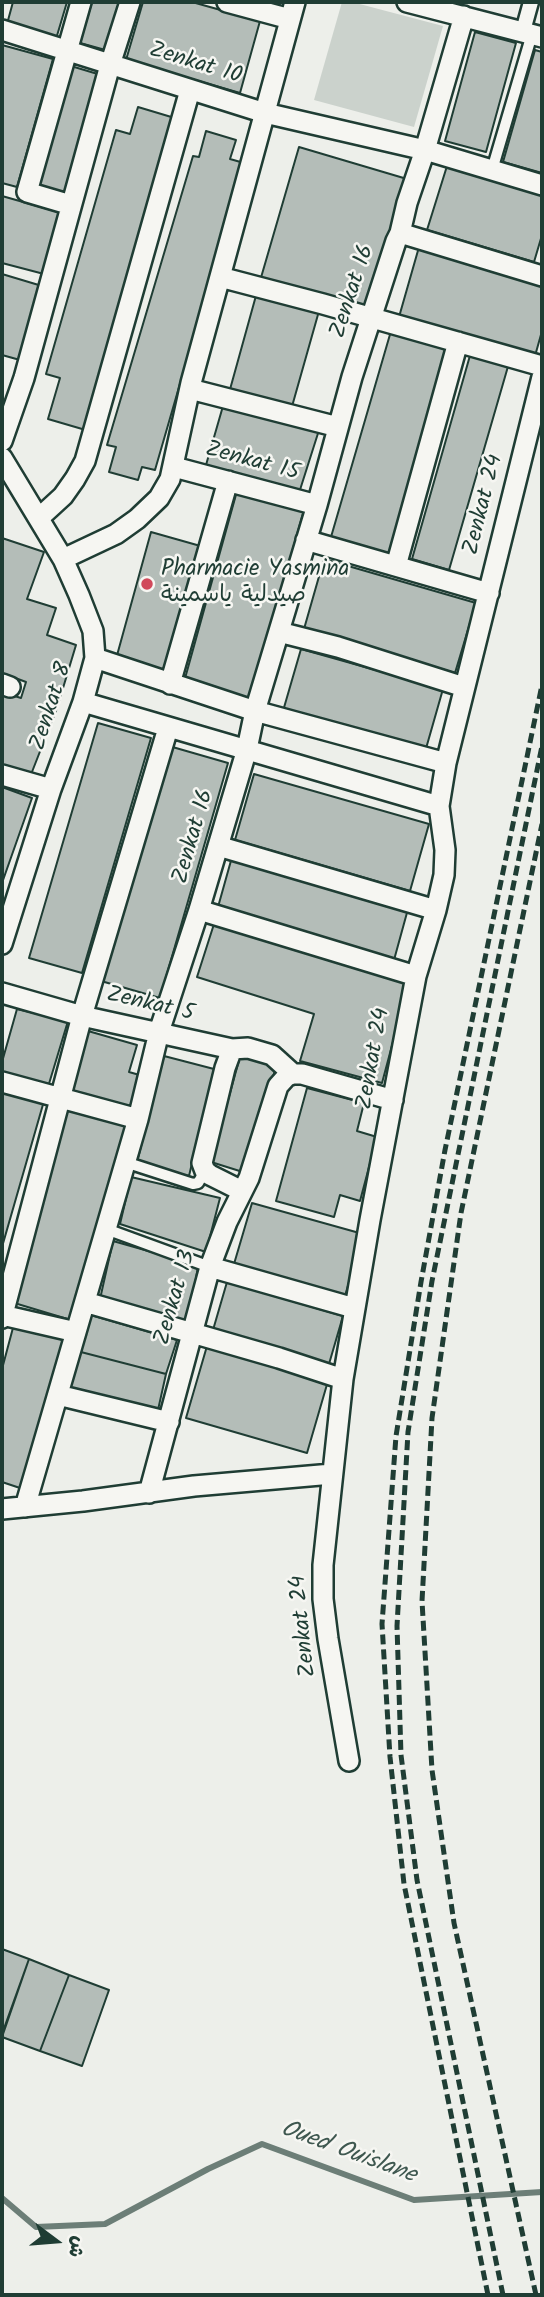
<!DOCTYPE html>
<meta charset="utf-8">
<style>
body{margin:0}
#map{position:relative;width:544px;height:2297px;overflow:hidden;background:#edefea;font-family:Kalam,"Playpen Sans Arabic",sans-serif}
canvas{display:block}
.frame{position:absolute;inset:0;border:4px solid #1f3d34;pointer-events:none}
.north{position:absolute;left:21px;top:2206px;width:70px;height:70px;-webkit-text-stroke:5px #f6f6f2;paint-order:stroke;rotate:106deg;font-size:19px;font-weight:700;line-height:28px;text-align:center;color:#1f3d34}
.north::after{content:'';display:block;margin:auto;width:24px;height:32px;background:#1f3d34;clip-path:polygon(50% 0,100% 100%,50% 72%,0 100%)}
</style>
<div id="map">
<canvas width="544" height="2297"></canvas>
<div class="frame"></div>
<div class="north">ش</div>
</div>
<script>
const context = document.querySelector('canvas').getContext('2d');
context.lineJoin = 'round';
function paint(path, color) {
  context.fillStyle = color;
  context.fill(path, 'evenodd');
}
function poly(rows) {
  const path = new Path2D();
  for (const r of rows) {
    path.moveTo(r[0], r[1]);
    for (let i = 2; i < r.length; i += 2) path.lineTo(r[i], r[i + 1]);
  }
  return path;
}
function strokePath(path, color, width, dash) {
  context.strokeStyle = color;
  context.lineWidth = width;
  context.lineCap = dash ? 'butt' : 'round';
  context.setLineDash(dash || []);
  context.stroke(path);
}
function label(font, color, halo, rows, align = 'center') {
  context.font = font + ' Kalam,"Playpen Sans Arabic",sans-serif';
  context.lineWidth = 5;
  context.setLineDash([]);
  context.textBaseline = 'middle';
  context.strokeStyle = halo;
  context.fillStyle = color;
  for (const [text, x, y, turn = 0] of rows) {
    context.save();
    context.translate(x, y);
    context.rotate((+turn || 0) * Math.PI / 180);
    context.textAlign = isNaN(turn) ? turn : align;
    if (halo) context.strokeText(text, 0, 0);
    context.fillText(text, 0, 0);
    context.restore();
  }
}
const green = poly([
 [342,2,352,2,443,26,414,127,314,100]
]);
const stream = poly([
 [2,2198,36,2227,105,2224,208,2169,262,2144,414,2200,542,2192]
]);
const building = poly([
 [13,2,67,2,56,39,7,24,13,2],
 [92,2,123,2,109,51,80,43,92,2],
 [143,2,192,2,260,21,240,93,126,60,143,2],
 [475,32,516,43,486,152,445,141,475,32],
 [2,45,53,59,17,187,2,183,2,45],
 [535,50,542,52,542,173,503,162,535,50],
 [71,66,101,75,67,196,36,187,71,66],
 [138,107,178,119,89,431,48,419,60,378,46,374,116,130,130,134,138,107],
 [206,131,236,140,230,159,244,163,155,470,142,467,138,480,109,472,116,447,107,445,193,156,199,157,206,131],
 [299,147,407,179,369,312,260,281,299,147],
 [447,166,542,194,542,235,534,262,427,230,447,166],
 [2,196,62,213,44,274,2,263,2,196],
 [419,247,542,283,542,331,535,356,399,317,419,247],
 [2,274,42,286,20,360,2,355,2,274],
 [257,292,319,311,291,410,229,393,257,292],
 [391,331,448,348,391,556,331,537,391,331],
 [471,352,509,363,449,570,412,559,471,352],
 [223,406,283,423,284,418,320,427,299,493,206,465,223,406],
 [237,491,304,510,250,699,184,682,237,491],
 [151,532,204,547,167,677,116,659,151,532],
 [2,538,44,552,27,599,56,608,47,635,76,645,57,708,30,777,2,769,2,692,21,698,26,682,2,673,2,538],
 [324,559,476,603,455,673,304,629,324,559],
 [301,649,443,689,425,752,283,711,301,649],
 [98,723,151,738,82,973,29,958,98,723],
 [169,746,228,763,160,998,101,981,169,746],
 [254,774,429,824,410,891,235,840,254,774],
 [2,787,32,798,2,883,2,787],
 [232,857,408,909,394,960,218,907,232,857],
 [214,924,356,968,409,982,382,1083,300,1061,314,1014,197,977,214,924],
 [17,1009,68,1021,48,1087,2,1073,2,1062,17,1009],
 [88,1031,137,1045,129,1072,143,1076,133,1112,70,1095,88,1031],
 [241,1053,277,1063,246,1173,211,1162,241,1053],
 [164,1056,214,1069,189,1176,136,1166,164,1056],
 [307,1088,364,1103,357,1131,377,1137,360,1201,340,1195,334,1217,276,1201,307,1088],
 [2,1089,44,1101,2,1247,2,1089],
 [68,1108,128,1125,74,1321,11,1302,68,1108],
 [131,1177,220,1198,206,1252,120,1224,131,1177],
 [252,1203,363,1234,345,1296,234,1264,252,1203],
 [113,1241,166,1256,198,1267,188,1323,100,1299,113,1241],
 [227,1282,343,1316,329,1364,213,1330,227,1282],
 [87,1314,177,1340,166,1374,77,1351,87,1314],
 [14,1324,66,1341,23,1489,2,1482,2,1369,14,1324],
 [207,1346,328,1381,307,1453,186,1418,207,1346],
 [77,1351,166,1374,158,1410,67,1390,77,1351],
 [2,1949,29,1959,2,2034,2,1949],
 [29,1959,69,1975,40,2051,2,2037,29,1959],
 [69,1975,109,1990,82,2066,40,2051,69,1975]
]);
const service = poly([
 [492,170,532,34],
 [125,1162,193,1184,198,1183,205,1171],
 [106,1229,210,1267]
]);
const pedestrian = poly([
 [523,31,531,2]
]);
const minor = poly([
 [227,2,290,19],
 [407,2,542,37],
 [2,30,265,113,425,150,542,185],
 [71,205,27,192,81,2],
 [400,233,407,203,425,150,464,16],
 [220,277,323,304,542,366],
 [190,389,338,427],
 [2,441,24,378,110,65,130,2],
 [2,458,63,559,79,595,93,631,95,658,83,702,51,789,2,944],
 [174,467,317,505],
 [39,518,63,496,75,479,85,461,190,90],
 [306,540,489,593],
 [63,559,116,534,137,519,159,498,170,479,191,383,295,2],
 [396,566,458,342],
 [279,632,338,647,464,687],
 [95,658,255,711,446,763],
 [2,684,10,687],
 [170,684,228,481],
 [83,702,439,806],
 [2,775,51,789],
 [218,846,436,910],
 [199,910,416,976],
 [2,993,82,1016,232,1049,225,1068,202,1163,205,1171,210,1175,242,1191],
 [232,1049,248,1048,272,1055,293,1074],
 [2,1082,138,1119],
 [210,1267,354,1308],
 [85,1302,279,1358,343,1379],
 [2,1315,76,1332],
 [2,1318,82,1016,168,728],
 [58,1395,169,1422],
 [149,1493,210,1267,227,1222,249,1178,278,1086,287,1076,293,1074,302,1074,393,1100],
 [25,1507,138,1119,159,1032,199,910,247,749,255,711,317,505,352,377,396,241,400,233,542,276],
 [2,1509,83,1501,194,1486,332,1474],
 [349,1761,328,1639,323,1599,323,1565,343,1379,370,1220,416,976,436,910,444,875,445,850,439,806,446,763,542,377]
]);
const rail = poly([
 [488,2295,404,1884,390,1757,382,1624,396,1436,421,1282,445,1150,542,685],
 [503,2295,417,1880,401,1755,397,1626,408,1432,432,1281,542,746],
 [536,2295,454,1923,432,1770,422,1601,432,1418,461,1213,542,824]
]);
const markers = [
 [147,584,7,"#d1495b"]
];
const streetNames = [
 ["Zenkat 10",195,65,17],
 ["Zenkat 16",354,292,-72],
 ["Zenkat 15",252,463,15],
 ["Zenkat 24",485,505,-76],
 ["Zenkat 8",53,707,-72],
 ["Zenkat 16",195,837,-74],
 ["Zenkat 5",150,1006,13],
 ["Zenkat 24",375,1059,-80],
 ["Zenkat 13",177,1298,-74],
 ["Zenkat 24",305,1626,-96]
];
const poiNames = [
 ["Pharmacie Yasmina",161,571],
 ["صيدلية ياسمينة",161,597]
];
const waterNames = [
 ["Oued Ouislane",348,2154,20]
];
paint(green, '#cbd2cc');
strokePath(stream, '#6c7e77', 6);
paint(building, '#b4bdb8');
strokePath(building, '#1f3d34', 2);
strokePath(service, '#1f3d34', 15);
strokePath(pedestrian, '#1f3d34', 19);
strokePath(minor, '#1f3d34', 24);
strokePath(service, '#f6f6f2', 10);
strokePath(pedestrian, '#f6f6f2', 14);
strokePath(minor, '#f6f6f2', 19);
strokePath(rail, '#1f3d34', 5, [10, 5]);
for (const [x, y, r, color] of markers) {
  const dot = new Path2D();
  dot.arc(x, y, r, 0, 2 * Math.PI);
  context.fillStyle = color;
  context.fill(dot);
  strokePath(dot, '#f6f6f2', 2.5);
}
label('23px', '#1f3d34', '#f6f6f2', streetNames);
label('23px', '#1f3d34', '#f6f6f2', poiNames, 'left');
label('italic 24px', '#3f5850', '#f6f6f2', waterNames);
</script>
